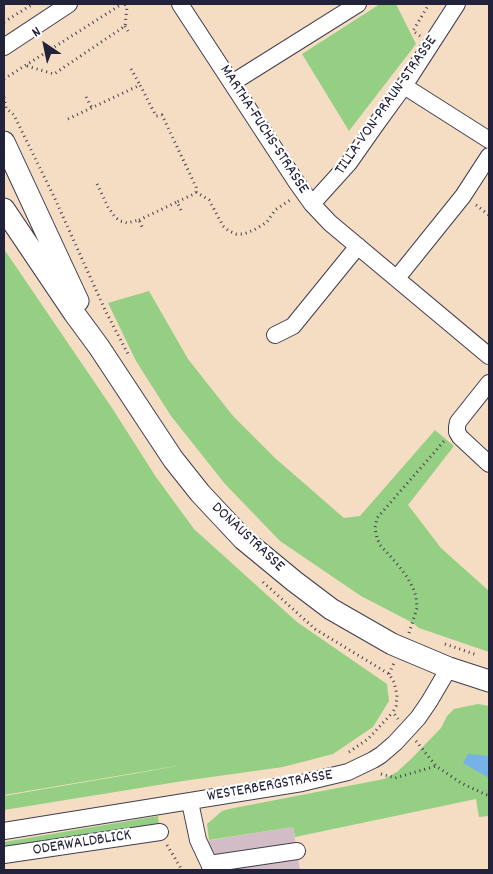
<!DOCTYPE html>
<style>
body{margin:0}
#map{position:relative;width:493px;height:874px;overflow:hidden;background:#f5ddc3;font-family:Dekko,sans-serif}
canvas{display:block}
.frame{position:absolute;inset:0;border:5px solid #22223b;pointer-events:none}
.north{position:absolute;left:20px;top:20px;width:50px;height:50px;-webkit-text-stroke:4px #fff;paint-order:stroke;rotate:326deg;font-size:14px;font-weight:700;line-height:20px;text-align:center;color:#22223b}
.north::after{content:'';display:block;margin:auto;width:18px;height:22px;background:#22223b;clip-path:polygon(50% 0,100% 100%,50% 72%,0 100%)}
</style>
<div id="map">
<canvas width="493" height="874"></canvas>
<div class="frame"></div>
<div class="north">N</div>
</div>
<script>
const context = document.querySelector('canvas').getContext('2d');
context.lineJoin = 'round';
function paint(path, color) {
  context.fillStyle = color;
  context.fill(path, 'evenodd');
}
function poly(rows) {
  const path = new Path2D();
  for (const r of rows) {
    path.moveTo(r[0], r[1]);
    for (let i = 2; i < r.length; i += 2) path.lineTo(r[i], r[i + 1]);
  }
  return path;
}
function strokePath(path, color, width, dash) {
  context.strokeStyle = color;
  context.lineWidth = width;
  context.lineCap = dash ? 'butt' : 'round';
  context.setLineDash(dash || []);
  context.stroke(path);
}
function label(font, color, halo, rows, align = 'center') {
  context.font = font + ' Dekko,sans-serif';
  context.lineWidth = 4.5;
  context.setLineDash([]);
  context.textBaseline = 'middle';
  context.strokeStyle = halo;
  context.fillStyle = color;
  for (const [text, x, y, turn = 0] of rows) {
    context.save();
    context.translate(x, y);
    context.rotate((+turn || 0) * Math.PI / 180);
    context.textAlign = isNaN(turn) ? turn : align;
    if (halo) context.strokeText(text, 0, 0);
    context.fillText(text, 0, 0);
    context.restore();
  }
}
const industrial = poly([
 [293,827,300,870,212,870,199,842]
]);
const green = poly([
 [380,4,396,4,416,44,349,131,302,54],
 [4,249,112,408,156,477,194,529,297,622,387,684,389,701,373,727,333,754,283,767,183,781,4,810,4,796,144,772,182,765,4,795],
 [149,291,188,359,233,416,275,458,344,518,360,516,435,430,454,446,408,505,441,548,489,591,489,652,419,628,413,623,361,596,280,541,225,484,171,416,136,361,108,303],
 [478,704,489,706,489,816,479,817,476,799,295,837,293,827,209,840,207,824,222,811,229,809,384,779,397,772,412,758,441,728,447,716,454,709],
 [158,816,160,832,4,855,4,842]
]);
const water = poly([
 [468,754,489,756,489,778,463,763]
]);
const path = poly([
 [4,22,33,4],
 [125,26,128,31],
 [420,36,413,31,429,4],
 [27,66,54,74,125,26,127,7,125,4],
 [131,69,140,85],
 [4,79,122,4],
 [4,97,6,108,14,115,56,201,105,310,128,354],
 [86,97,92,108],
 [68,119,140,85,156,116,162,115,196,187,196,192,194,194,177,202],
 [97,184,108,207,115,217,120,221,127,223,139,220,143,229],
 [196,192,209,200,223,226,229,231,236,234,244,234,254,230,267,222,275,210,290,200],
 [476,205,489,215],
 [139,220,177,202,182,212],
 [263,582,315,629,389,674,394,682,397,695,396,706,393,712,398,719],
 [409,633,417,608,416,596,413,588,407,577,399,566,380,545,377,538,375,528,377,518,445,440],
 [445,644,477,655],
 [389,674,394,663],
 [416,741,436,766,461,783,489,796],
 [349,752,368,739,393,712],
 [381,774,395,778,436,766],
 [167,845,182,870]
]);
const minor = poly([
 [180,4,297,183,312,204,330,223,489,356],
 [4,47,69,4],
 [232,83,358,4],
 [404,86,489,140],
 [312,204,349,163,375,126,404,86,457,4],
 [397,278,463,196,489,156],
 [275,335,293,326,358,246],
 [489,383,458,422,457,427,457,432,460,437,489,464],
 [190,802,198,840,212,870],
 [4,831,302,783,348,772,373,760,381,755,395,743,418,718,429,702,449,668],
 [4,855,160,832],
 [209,864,297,851]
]);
const major = poly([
 [4,142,78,301],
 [4,209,74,313,99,347,173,459,200,493,243,539,294,581,331,609,392,644,449,668,489,681]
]);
const streetNames = [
 ["TILLA-VON-PRAUN-STRASSE",387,106,-55],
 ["MARTHA-FUCHS-STRASSE",263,130,57],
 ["DONAUSTRASSE",247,538,43],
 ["WESTERBERGSTRASSE",270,787,-10],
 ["ODERWALDBLICK",82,844,-9]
];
paint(industrial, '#d2bdc6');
paint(green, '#95cf83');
paint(water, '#76b2e8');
strokePath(minor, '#423e4f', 18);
strokePath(major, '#423e4f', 23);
strokePath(path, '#423e4f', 3, [1, 4]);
strokePath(minor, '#fff', 16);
strokePath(major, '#fff', 21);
label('16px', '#22223b', '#fff', streetNames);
</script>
